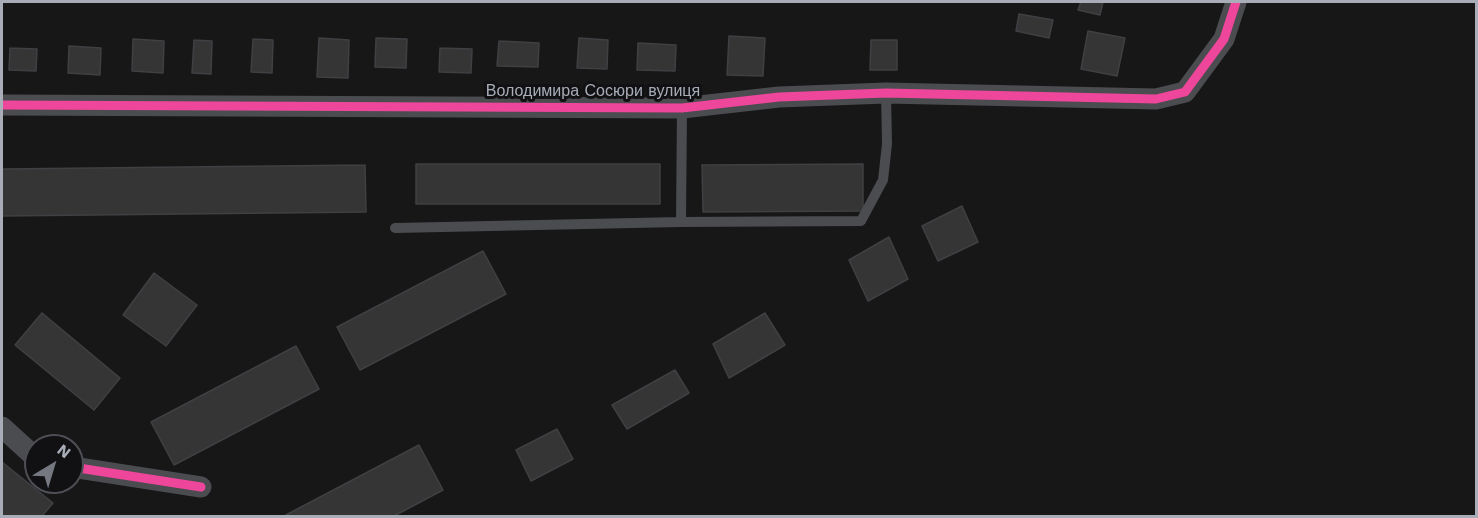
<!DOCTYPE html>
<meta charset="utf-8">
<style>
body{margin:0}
#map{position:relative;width:1478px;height:518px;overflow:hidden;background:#171717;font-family:"Work Sans",sans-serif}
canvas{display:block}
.frame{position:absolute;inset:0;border:3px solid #a8adb8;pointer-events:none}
.north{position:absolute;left:24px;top:434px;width:60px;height:60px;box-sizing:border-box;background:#111113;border:2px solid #4d4f55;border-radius:50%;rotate:38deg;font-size:16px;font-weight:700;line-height:24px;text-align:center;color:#a8adb8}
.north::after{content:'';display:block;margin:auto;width:21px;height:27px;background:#757880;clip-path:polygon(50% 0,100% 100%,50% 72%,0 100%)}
</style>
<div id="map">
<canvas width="1478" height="518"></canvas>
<div class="frame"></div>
<div class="north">N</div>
</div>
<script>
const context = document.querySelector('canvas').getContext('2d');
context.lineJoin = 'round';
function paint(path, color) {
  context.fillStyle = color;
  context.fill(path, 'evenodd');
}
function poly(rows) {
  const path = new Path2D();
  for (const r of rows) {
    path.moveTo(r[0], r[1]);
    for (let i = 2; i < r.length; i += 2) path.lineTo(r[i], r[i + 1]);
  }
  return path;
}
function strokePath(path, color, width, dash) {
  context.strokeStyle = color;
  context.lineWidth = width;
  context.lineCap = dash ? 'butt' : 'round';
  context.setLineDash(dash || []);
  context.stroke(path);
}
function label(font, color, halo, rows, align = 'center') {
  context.font = font + ' "Work Sans",sans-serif';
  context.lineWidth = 6;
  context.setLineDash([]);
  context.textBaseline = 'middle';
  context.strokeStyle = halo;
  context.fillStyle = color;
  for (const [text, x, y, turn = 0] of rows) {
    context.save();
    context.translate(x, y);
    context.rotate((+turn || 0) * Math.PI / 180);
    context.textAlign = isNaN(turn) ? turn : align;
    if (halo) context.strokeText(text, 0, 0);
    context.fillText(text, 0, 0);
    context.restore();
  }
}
const building = poly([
 [1081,2,1103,2,1100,15,1078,10,1081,2],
 [1019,14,1053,20,1049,38,1016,31,1019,14],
 [1088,31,1125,38,1117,76,1081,69,1088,31],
 [729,36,765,38,763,76,727,75,729,36],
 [319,38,349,40,348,78,317,77,319,38],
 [376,38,407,39,406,68,375,67,376,38],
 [579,38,608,40,607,69,577,68,579,38],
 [133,39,164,41,163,73,132,71,133,39],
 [253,39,273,40,272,73,251,72,253,39],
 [194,40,212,41,211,74,192,73,194,40],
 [871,40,897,40,897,70,870,70,871,40],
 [499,41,539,43,538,67,497,66,499,41],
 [638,43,676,45,675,71,637,70,638,43],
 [69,46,101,48,100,75,68,73,69,46],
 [10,48,37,49,36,71,9,70,10,48],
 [440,48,472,49,471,73,439,72,440,48],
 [416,164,660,164,660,204,416,204,416,164],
 [863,164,863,211,703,212,702,165,863,164],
 [365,165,366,212,2,216,2,169,365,165],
 [962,206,978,242,938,261,922,226,962,206],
 [889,237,908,279,868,301,849,260,889,237],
 [483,251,506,294,360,370,337,327,483,251],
 [154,273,197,305,166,346,123,315,154,273],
 [42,313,120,378,94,410,15,345,42,313],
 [765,313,785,345,729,378,713,344,765,313],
 [296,346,319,389,174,465,151,422,296,346],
 [675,370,689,393,627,429,612,405,675,370],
 [557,429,573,459,531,481,516,450,557,429],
 [419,445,443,490,394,516,284,516,419,445],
 [2,462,53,503,42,516,2,516,2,462]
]);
const service = poly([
 [681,222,861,221,883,180,887,144,886,93],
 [395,228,681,222,682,108]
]);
const minor = poly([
 [2,105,682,108,779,97,886,93,1156,99,1185,92,1224,39,1236,2],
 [2,427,36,458],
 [72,467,201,487]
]);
const cycleway = poly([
 [2,105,682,108,779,97,886,93,1156,99,1185,92,1224,39,1236,2],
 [72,467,201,487]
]);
const streetNames = [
 ["Володимира Сосюри вулиця",593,91]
];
paint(building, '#353536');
strokePath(building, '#3f4043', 1.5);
strokePath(service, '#4b4c50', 10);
strokePath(minor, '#4b4c50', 21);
strokePath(cycleway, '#ed469a', 9);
label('16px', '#a8adb8', '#111113', streetNames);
</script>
